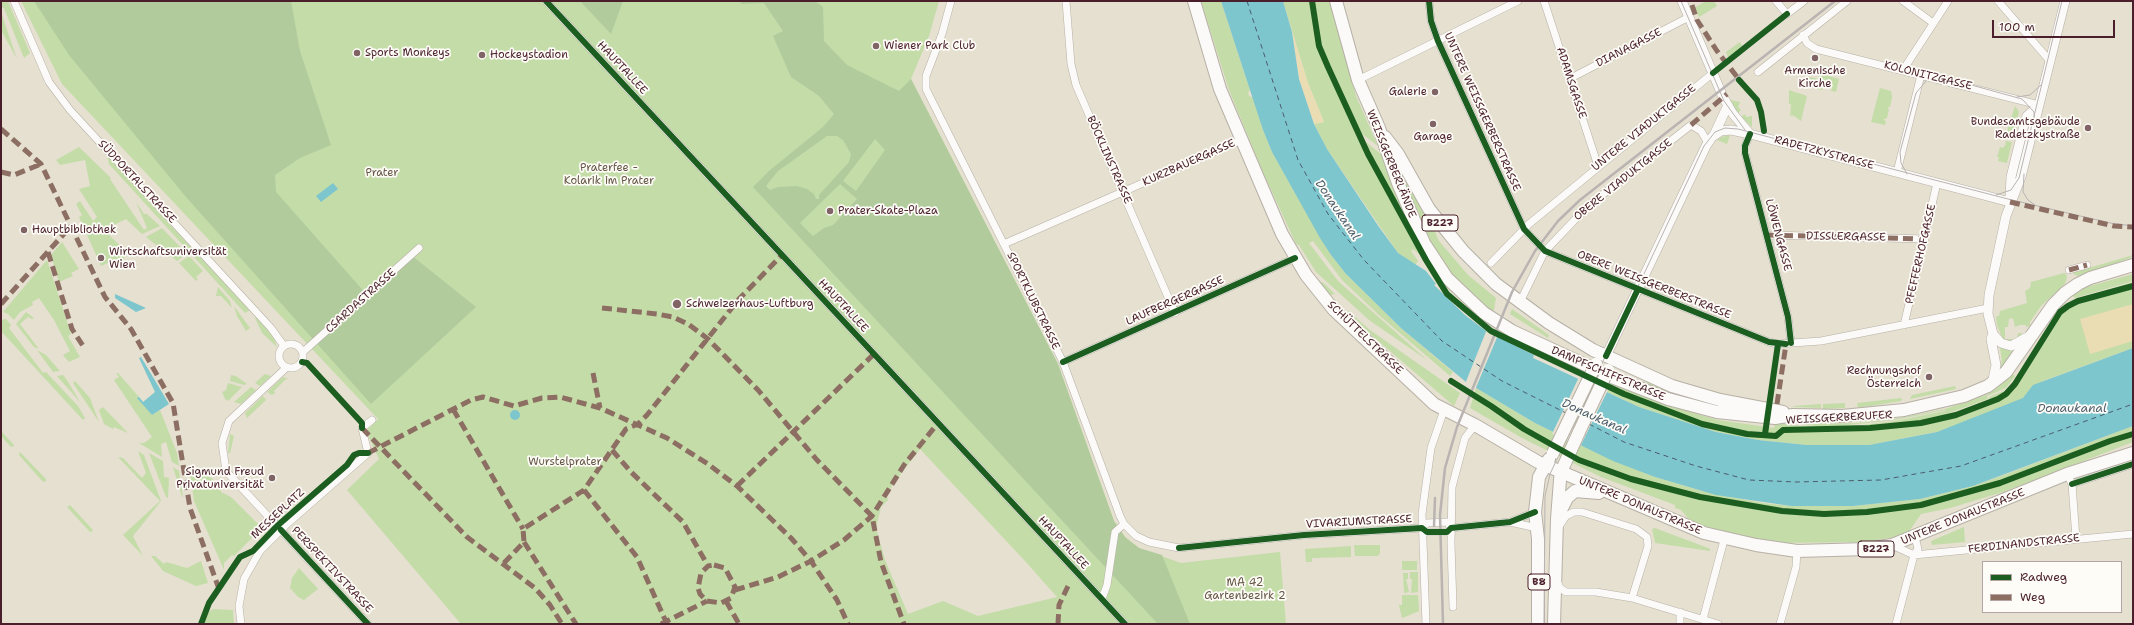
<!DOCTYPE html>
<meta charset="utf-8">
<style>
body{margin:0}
#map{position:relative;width:2134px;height:625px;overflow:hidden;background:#e5e0d0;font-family:"Shantell Sans",sans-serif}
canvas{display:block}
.frame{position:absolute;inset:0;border:2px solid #4a1f2b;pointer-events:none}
.legend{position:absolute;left:1982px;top:561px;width:140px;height:52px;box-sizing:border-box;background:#fdfcf7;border:1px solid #b5a4a5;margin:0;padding:5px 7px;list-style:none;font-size:12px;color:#4a1f2b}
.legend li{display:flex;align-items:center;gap:8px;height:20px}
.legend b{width:20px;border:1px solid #b5a4a5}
.scale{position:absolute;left:1992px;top:20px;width:123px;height:18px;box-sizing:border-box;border:2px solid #4a1f2b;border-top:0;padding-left:5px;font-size:12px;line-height:14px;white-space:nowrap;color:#4a1f2b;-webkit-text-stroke:3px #fdfcf7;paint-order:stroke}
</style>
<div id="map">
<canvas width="2134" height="625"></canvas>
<div class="frame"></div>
<ul class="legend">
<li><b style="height:5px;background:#1b5e20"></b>Radweg</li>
<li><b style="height:5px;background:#8d6e63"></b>Weg</li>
</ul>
<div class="scale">100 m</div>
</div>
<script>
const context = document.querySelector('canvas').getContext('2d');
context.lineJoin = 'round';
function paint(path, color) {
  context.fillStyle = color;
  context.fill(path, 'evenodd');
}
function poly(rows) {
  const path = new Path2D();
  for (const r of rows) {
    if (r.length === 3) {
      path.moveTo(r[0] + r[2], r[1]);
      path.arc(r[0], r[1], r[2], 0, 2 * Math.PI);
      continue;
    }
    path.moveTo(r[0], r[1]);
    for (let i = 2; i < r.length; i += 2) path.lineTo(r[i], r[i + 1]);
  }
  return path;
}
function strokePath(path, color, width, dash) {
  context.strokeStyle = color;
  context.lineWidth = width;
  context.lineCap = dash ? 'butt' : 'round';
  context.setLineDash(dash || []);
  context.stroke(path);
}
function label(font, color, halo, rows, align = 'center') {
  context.font = font + ' "Shantell Sans",sans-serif';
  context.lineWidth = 3.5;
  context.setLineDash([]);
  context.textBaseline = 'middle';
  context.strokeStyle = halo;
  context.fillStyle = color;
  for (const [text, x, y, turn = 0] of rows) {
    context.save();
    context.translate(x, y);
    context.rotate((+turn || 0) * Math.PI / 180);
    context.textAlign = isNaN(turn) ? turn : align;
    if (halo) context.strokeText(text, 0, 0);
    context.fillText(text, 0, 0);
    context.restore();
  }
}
const green = poly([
 [1,1,8,1,30,53,24,58,4,8,1,7],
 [21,1,939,1,929,36,911,79,1058,364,1114,521,1125,537,1139,548,1181,563,1280,552,1286,624,461,624,347,490,379,459,366,431,378,419,62,84],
 [920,449,1025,561,1057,597,978,616,943,601,908,614,885,560,876,528,881,507,888,500,887,495,894,483],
 [1201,1,1221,1,1250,90,1248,93,1249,96,1254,98,1263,130,1272,152,1331,255,1346,274,1402,329,1453,372,1450,376,1380,316,1342,280,1313,241,1309,243,1338,281,1427,360,1369,320,1316,272,1299,245,1296,244,1261,168,1229,90],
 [1283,1,1309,1,1317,46,1322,60,1358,137,1420,255,1413,249,1411,251,1418,261,1415,265,1398,253,1327,149,1314,124,1324,122,1308,83],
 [1314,1,1330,1,1356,96,1378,146,1361,133,1321,46],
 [1706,1,1714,1,1717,6,1699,17,1694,8],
 [1,12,17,59,1,30],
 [1740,42,1742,46,1728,57,1726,52],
 [1819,73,1839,79,1836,92,1831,91,1832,88,1824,86,1822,90,1807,86,1809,77,1818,79],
 [1880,88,1891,91,1892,97,1890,107,1887,107,1889,109,1887,118,1883,120,1886,121,1885,125,1871,122],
 [1789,90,1807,96,1801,121,1794,116,1791,115,1790,118,1791,104,1789,104],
 [1729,100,1740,102,1738,107,1741,110,1738,113],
 [2015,106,2019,112,2013,137,2009,136,2007,131],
 [1745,114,1746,117,1752,116,1752,127,1741,117],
 [1730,135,1727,144,1717,140,1722,137],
 [2005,141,2012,142,2007,163,1998,161,1999,157,1997,157,2000,147,2003,148,2006,144],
 [1366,142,1383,156,1401,205,1399,205,1380,172],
 [79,147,111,178,110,179,144,230,147,228,136,202,144,214,147,214,160,226,142,234,126,219,110,227,109,235,127,252,120,268,112,261,101,266,79,217,82,215,76,204,80,201,93,221,97,217,79,189,90,186,85,160,60,165,56,160],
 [106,154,161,215,250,310,245,313,108,163,109,162],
 [1398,165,1419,204,1422,203,1439,241,1468,275,1496,298,1493,315,1459,285,1425,233,1412,206],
 [162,228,187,254,177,261,146,237],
 [62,242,79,269,71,273,73,276,59,282,51,255],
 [2133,255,2130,258,2078,276,2072,273],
 [189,256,203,271,196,277,198,279,196,281,179,263],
 [47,260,71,334,68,336,80,357,69,362,63,355,70,351,54,320,39,298,32,302,33,305,20,312,14,320,8,314,3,312],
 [2064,273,2066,274,2067,278,2065,284,2041,306,2030,322,2030,326,2026,327,2026,325,2020,325,2015,327,2013,318,2009,319,2008,327,2005,327,2005,339,2017,339,2018,333,2022,333,2017,340,2012,343,2003,340,1997,325,1996,316,1999,316,2000,311,2027,303,2025,291,2030,288,2031,282],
 [2133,274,2133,281,2075,298,2072,295,2079,289],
 [1315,278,1326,285,1335,294,1329,295],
 [2133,282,2133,348,2043,381,2015,406,1937,432,1869,445,1807,445,1758,440,1716,432,1639,407,1607,392,1611,383,1670,406,1718,420,1774,428,1775,423,1802,426,1820,426,1803,425,1803,424,1858,423,1894,419,1945,409,1988,394,2013,374,2015,376,2006,388,1987,396,1988,399,1946,414,1945,410,1895,420,1840,426,1863,425,1895,421,1945,411,1946,415,1989,400,1989,397,2006,390,2010,386,2058,311,2068,303,2079,298],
 [218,287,230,301,232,308,221,296,216,296],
 [234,306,250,328,246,331,237,316],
 [1512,309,1549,335,1548,338,1510,314],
 [1348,311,1370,330,1460,393,1454,406,1362,327,1347,313],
 [26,312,34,318,32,319,28,317,20,324,39,349,34,347,16,324],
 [256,317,273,335,277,347,262,333,255,318],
 [6,319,11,325,9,328,43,373,46,372,78,406,85,418,83,420,1,331,1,320],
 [2000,347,2009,350,2016,348,2009,360,2000,369,1998,364,2002,363],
 [37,350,46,355,60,371,53,372],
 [116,373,118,373,139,397,152,415,160,410,177,453,179,466,172,462,166,442,161,444,162,457,139,443,144,443,152,437,114,380,119,377],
 [265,374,271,376,260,386,255,383],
 [63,375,67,380,80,402,57,376],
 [231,375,236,376,247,384,244,385,230,381],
 [283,377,289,379,286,379,274,391,275,393,272,395,267,392],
 [75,381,90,398,99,422,73,383],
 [1647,382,1670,392,1743,410,1716,408,1645,386],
 [228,383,242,387,228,401,225,399,222,392,226,390],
 [1955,386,1956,389,1910,399,1912,395],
 [251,387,256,390,241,404,234,402],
 [1476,388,1535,423,1613,460,1655,477,1702,491,1763,503,1791,506,1853,506,1920,499,1973,486,2001,476,2133,426,2133,442,2003,492,1950,508,1921,514,1908,533,1895,537,1866,542,1770,543,1719,532,1693,524,1681,510,1675,508,1675,505,1601,477,1522,438,1470,408],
 [263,396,266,400,247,418,245,413],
 [1901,398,1902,399,1901,401,1858,408,1857,403],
 [1845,403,1845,408,1823,409,1823,404],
 [1821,404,1821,408,1793,407,1794,406],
 [103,407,128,433,114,427,113,429,104,424,99,410],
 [1,431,14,445,14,446,11,447,1,436],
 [230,434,234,436,230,453,228,453],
 [138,451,144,455,161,501,133,536,143,556,123,535,160,501,118,457,123,458,142,478,146,473],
 [20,452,46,479,46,481,43,482,19,455],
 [149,453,163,461,164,477,169,478,168,498,166,497],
 [173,467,179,471,183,497,182,497],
 [190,472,210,477,220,486,221,492,231,497,262,528,234,556,232,555,224,563,224,570,194,501],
 [70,505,92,529,93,531,90,532,67,507],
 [1964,527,1965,542,1932,545,1931,541],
 [1655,528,1708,548,1710,549,1710,551,1655,543,1652,529],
 [1354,545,1380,545,1380,553,1378,556,1355,556],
 [1351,546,1351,557,1312,558,1312,562,1306,562,1305,549],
 [151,556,155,556,164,564,166,562,187,568,201,561,208,583,196,586,163,571],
 [1402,561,1417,561,1417,570,1402,570],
 [299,568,318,589,304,600,298,597,290,588,292,578],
 [1410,572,1418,572,1418,592,1411,593,1412,579,1410,579],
 [1403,573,1408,573,1408,579,1406,579,1409,592,1404,593],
 [1402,595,1418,595,1419,611,1402,618,1399,605,1402,605],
 [213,609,233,610,234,624,204,624,209,612]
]);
const forest = poly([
 [34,1,291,1,300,51,331,145,300,158,275,175,276,192,367,295,411,255,476,307,371,404,186,197,69,55],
 [580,1,623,1,611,34],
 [739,1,815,1,823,7,824,41,847,65,899,91,911,79,1058,364,1114,521,1125,537,1139,548,1162,555,1190,624,1158,624,753,187,769,171,823,127,834,114,819,96,791,77,773,36,783,31,764,3,742,4],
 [827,136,837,136,843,140,851,154,849,162,819,195,819,199,816,199,814,194,807,189,797,186,778,187,770,190,766,186,778,171],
 [875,139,885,150,856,191,843,181],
 [840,184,857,199,833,225,824,228,813,236,800,223]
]);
const sand = poly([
 [1292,32,1308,83,1324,122,1314,124,1304,95,1299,79],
 [2133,304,2133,341,2090,354,2080,319]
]);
const water = poly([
 [1221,1,1283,1,1292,32,1299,79,1314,124,1327,149,1379,227,1398,253,1426,271,1436,284,1434,285,1465,315,1486,331,1534,355,1533,358,1544,363,1639,407,1716,432,1758,440,1807,445,1869,445,1937,432,2023,398,2033,385,2133,348,2133,426,1973,486,1920,499,1853,506,1791,506,1716,495,1655,477,1613,461,1535,423,1466,382,1402,329,1346,274,1331,255,1320,238,1272,152,1263,130],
 [333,183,338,189,321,202,316,196],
 [115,294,146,308,136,312,115,298],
 [141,357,169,404,152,415,137,398,139,397,143,402,155,392,139,358],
 [515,415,5]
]);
const pier = poly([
 [1487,329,1498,335,1475,390,1465,384],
 [1579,377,1608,390,1580,447,1552,434]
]);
const ferry = poly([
 [1247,1,1298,160,1328,214,1364,260,1442,341,1502,381,1566,413],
 [1589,424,1624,442,1696,466,1749,480,1796,482,1881,480,1961,466,2133,404]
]);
const minor = poly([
 [14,1,49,82,70,110,271,328,284,346],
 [546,1,1125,624],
 [951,1,942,34,926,76,926,89,1063,362,1120,516,1124,524,1136,536,1149,542,1179,548,1304,535,1422,528,1427,532,1447,532,1451,528,1510,522,1535,512],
 [1066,1,1071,64,1076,85,1175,313],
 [1429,1,1431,21,1438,41,1524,229,1545,251,1769,342,1778,344,1821,341,1988,308],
 [1544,1,1598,166],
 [1776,1,1787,14,1804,1],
 [1903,1,1933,23],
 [1998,1,2050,61],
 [1803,35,1807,43,1816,49,2039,105],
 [1903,70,1948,1],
 [1758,72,1847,1],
 [1569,79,1689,17],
 [1358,80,1518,1],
 [1750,134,1745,146,1745,153,1788,317,1791,343],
 [1897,172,1921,75],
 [1768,235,1925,239],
 [1004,244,1241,140],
 [1491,263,1529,224,1713,73],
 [2069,270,2087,265],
 [1520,302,1545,251,1588,206,1691,125,1701,131,1708,143],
 [1904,325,1937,183],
 [291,356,12],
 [303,352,419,248],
 [1063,362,1295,258],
 [286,368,229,421,222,443,226,471,368,624],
 [2067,474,2072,484,2076,539],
 [2072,484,2133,464],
 [1510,522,1537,528],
 [1422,528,1427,523,1447,522,1451,528],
 [1558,528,1566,516,1574,512,1582,512,1636,529,1647,537,1648,546,1632,598],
 [1892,545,1914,555,1918,549,1915,537],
 [1557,581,1560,588,1566,592,1596,592,1632,598,1718,624],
 [1102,599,1107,585,1115,532,1124,524],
 [1453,607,1451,543,1452,487,1465,438,1475,425],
 [1680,612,1680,624],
 [1703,619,1724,540],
 [241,624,239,606,244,579,260,551,287,524,368,453,362,428,372,420],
 [1426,624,1422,514,1431,448,1444,410],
 [1780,624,1796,567,1797,551],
 [1896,624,1914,555,2133,534]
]);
const tertiary = poly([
 [1682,1,1723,97,1733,114,1750,134],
 [1714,135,1728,105],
 [2010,198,2011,177,2024,125,2027,116,2038,106],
 [2029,336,2011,346,2001,343,1993,334,1988,314,1989,295,2006,216,2021,177,2065,1],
 [1606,356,1706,146,1712,137,1721,131,1731,130,1750,134,2010,202],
 [1992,384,1996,365,1991,339,1993,334]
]);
const primary = poly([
 [1194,1,1220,89,1282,234,1306,275,1334,310,1434,404,1475,425,1538,462,1704,533,1756,545,1797,551,1868,549,1892,545,2067,474,2133,453],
 [1336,1,1358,80,1379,128,1398,183,1424,243,1447,278,1484,313,1512,331,1614,378,1668,399,1717,412,1775,418,1793,415,1842,416,1904,410,1964,396,1988,386,2006,372,2053,305,2065,293,2078,284,2090,278,2133,265],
 [1385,137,1398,154,1429,209,1463,251,1496,284,1549,323,1593,350,1672,386,1720,400,1783,412],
 [1559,514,1567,498,1575,491,1599,493],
 [1538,624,1538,539,1535,512,1539,477,1549,459],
 [1554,624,1557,519,1560,480,1561,472,1579,432]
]);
const tram = poly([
 [1681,1,1724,101,1745,130],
 [2017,97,2030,95,2041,85],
 [1907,174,1901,163,1900,152,1916,93,1927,80,1935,77,1946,78,2022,99,2034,112,2035,129],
 [2024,174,2023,192,2028,200,2035,205],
 [1996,195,2011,190,2019,178,2062,1],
 [1544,624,1545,496,1550,474,1704,146,1715,132,1725,128,1738,129,2008,199,2110,223,2133,226]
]);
const rail = poly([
 [1434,526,1435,498],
 [1443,624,1440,515,1445,468,1457,427,1512,292,1535,251,1558,221,1580,200,1835,1]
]);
const primaryBridge = poly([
 [1579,432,1608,370],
 [1553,453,1596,364]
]);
const quiet = poly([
 [1692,5,1697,20,1717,51,1741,82],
 [1691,125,1727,94],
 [1,129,41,164,105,297,131,329,173,403,190,508,219,589],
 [1,172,14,175,41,164],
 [2010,202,2114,226,2133,227],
 [1768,235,1925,239],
 [48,252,72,329,85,349],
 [2069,270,2087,265],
 [1,304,71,226],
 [602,308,657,314,673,317,688,324,708,339,758,390,817,460,872,516,881,562,904,624],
 [593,373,600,408],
 [1777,404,1786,344],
 [453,409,523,529],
 [362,428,467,537,535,588,550,605,562,624],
 [612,450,631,472,683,522,708,566],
 [368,453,471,400,483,397,514,406,542,398,560,397,600,408,667,438,708,464,737,486,791,538,811,561,837,600,848,624],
 [737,486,874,354],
 [584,490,637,557,667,624],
 [524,542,576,624],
 [504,563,524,542,523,529,584,490,626,429,638,424,647,415,739,299,782,255],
 [714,565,725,568,735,587,731,598,721,603,707,601,700,594,698,588,701,573,708,566,714,565],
 [735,590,778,577,811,561,844,540,872,516,904,465,938,423],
 [726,601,739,624],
 [661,624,707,601],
 [1058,624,1059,605,1069,584]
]);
const cycleway = poly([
 [546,1,1125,624],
 [1312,1,1319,46,1328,67,1368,154,1426,260,1447,294,1491,331,1624,394,1702,424,1747,434,1776,436,1783,430,1870,428,1921,423,1956,415,1998,399,2006,394,2015,384,2060,312,2068,306,2078,301,2133,286],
 [1429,1,1431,21,1438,41,1524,229,1545,251,1769,342,1786,344],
 [1713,73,1787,14],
 [1739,80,1757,100,1761,112,1764,131],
 [1750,134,1745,146,1745,153,1788,317,1791,343],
 [1606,356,1638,289],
 [302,362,307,363,362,423,362,428],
 [1063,362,1295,258],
 [1451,381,1491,406,1524,429,1579,460,1631,479,1700,497,1782,511,1824,514,1867,512,1921,505,2000,483,2110,441,2133,434],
 [1765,434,1778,344],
 [2072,484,2133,464],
 [281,530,368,624],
 [1179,548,1304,535,1422,528,1427,532,1447,532,1451,528,1510,522,1535,512],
 [201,624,209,603,240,557,253,551,277,526,347,465,354,455,359,453,368,453]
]);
const markers = [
 [876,46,4,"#806365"],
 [357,53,4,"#806365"],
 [482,55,4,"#806365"],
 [1815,58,4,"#806365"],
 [1435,92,4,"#806365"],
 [1433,124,4,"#806365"],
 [2088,128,4,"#806365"],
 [830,211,4,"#806365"],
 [24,230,4,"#806365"],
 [101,258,4,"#806365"],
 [677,304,5,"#806365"],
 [1929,377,4,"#806365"],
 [272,478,4,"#806365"]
];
const shields = [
 [1440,223,36],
 [1876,549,36],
 [1539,582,22]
];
const shieldNames = [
 ["B227",1440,223],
 ["B227",1876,549],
 ["B8",1539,582]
];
const poiNames = [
 ["Wiener Park Club",884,46],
 ["Sports Monkeys",365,53],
 ["Hockeystadion",490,55],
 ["Armenische",1815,71,"center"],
 ["Kirche",1815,84,"center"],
 ["Galerie",1427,92,"right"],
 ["Bundesamtsgebäude",2080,122,"right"],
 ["Radetzkystraße",2080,135,"right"],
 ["Garage",1433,137,"center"],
 ["Prater-Skate-Plaza",838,211],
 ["Hauptbibliothek",32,230],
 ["Wirtschaftsuniversität",109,252],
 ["Wien",109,265],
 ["Schweizerhaus-Luftburg",686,304],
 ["Rechnungshof",1921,371,"right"],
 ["Österreich",1921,384,"right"],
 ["Sigmund Freud",264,472,"right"],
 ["Privatuniversität",264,485,"right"]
];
const streetNames = [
 ["DIANAGASSE",1629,48,-27],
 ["HAUPTALLEE",622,68,47],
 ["KOLONITZGASSE",1928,76,14],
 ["ADAMSGASSE",1571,83,72],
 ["UNTERE WEISSGERBERSTRASSE",1482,112,66],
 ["UNTERE VIADUKTGASSE",1644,128,-39],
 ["RADETZKYSTRASSE",1824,153,15],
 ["BÖCKLINSTRASSE",1109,160,66],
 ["KURZBAUERGASSE",1189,163,-24],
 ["WEISSGERBERLÄNDE",1391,164,68],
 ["OBERE VIADUKTGASSE",1623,180,-39],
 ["SÜDPORTALSTRASSE",137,182,47],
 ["LÖWENGASSE",1778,235,75],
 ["DISSLERGASSE",1846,237,1],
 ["PFEFFERHOFGASSE",1921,254,-77],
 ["OBERE WEISSGERBERSTRASSE",1654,285,22],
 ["CSARDASTRASSE",361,301,-42],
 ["SPORTKLUBSTRASSE",1033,301,64],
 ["LAUFBERGERGASSE",1175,301,-24],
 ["HAUPTALLEE",843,306,47],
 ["SCHÜTTELSTRASSE",1365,338,44],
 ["DAMPFSCHIFFSTRASSE",1608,374,23],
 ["WEISSGERBERUFER",1839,418,-3],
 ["UNTERE DONAUSTRASSE",1640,506,23],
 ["MESSEPLATZ",278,514,-43],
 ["UNTERE DONAUSTRASSE",1963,517,-22],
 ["VIVARIUMSTRASSE",1359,522,-3],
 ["HAUPTALLEE",1063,543,47],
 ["FERDINANDSTRASSE",2024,544,-6],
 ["PERSPEKTIVSTRASSE",332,570,47]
];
const parkNames = [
 ["Praterfee -",609,168],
 ["Kolarik im Prater",609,181],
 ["Prater",382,173],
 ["Wurstelprater",565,462],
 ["MA 42",1245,583],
 ["Gartenbezirk 2",1245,596]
];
const waterNames = [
 ["Donaukanal",1337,210,56],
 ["Donaukanal",2072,409],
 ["Donaukanal",1594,417,24]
];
paint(green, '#c4dca8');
paint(forest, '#b1cb9d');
paint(sand, '#eaddb4');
paint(water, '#7dc6ce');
paint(pier, '#e5e0d0');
strokePath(ferry, '#4d5d6c', 1, [5, 4]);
strokePath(minor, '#b7b0a6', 8);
strokePath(tertiary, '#b7b0a6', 10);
strokePath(primary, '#b7b0a6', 14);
strokePath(minor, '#fbfaf8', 7);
strokePath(tertiary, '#fbfaf8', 9);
strokePath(primary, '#fbfaf8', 12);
strokePath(tram, '#b9b3b2', 1);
strokePath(rail, '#b9b3b2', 2.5);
strokePath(primaryBridge, '#b7b0a6', 14, []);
strokePath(primaryBridge, '#fbfaf8', 12);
strokePath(quiet, '#8d6e63', 5, [10, 5]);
strokePath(cycleway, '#1b5e20', 6);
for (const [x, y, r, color] of markers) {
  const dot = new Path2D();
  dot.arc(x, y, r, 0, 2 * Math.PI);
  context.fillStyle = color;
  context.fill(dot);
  strokePath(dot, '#fdfcf7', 1.5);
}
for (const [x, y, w] of shields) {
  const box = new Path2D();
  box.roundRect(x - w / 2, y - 8, w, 16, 3);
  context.fillStyle = '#fdfcf7';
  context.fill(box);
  strokePath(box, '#4a1f2b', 1);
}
label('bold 10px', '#4a1f2b', null, shieldNames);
label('11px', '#4a1f2b', '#fdfcf7', poiNames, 'left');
label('11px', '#4a1f2b', '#fdfcf7', streetNames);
label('11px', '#665747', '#fdfcf7', parkNames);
label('italic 12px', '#4d5d6c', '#fdfcf7', waterNames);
</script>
